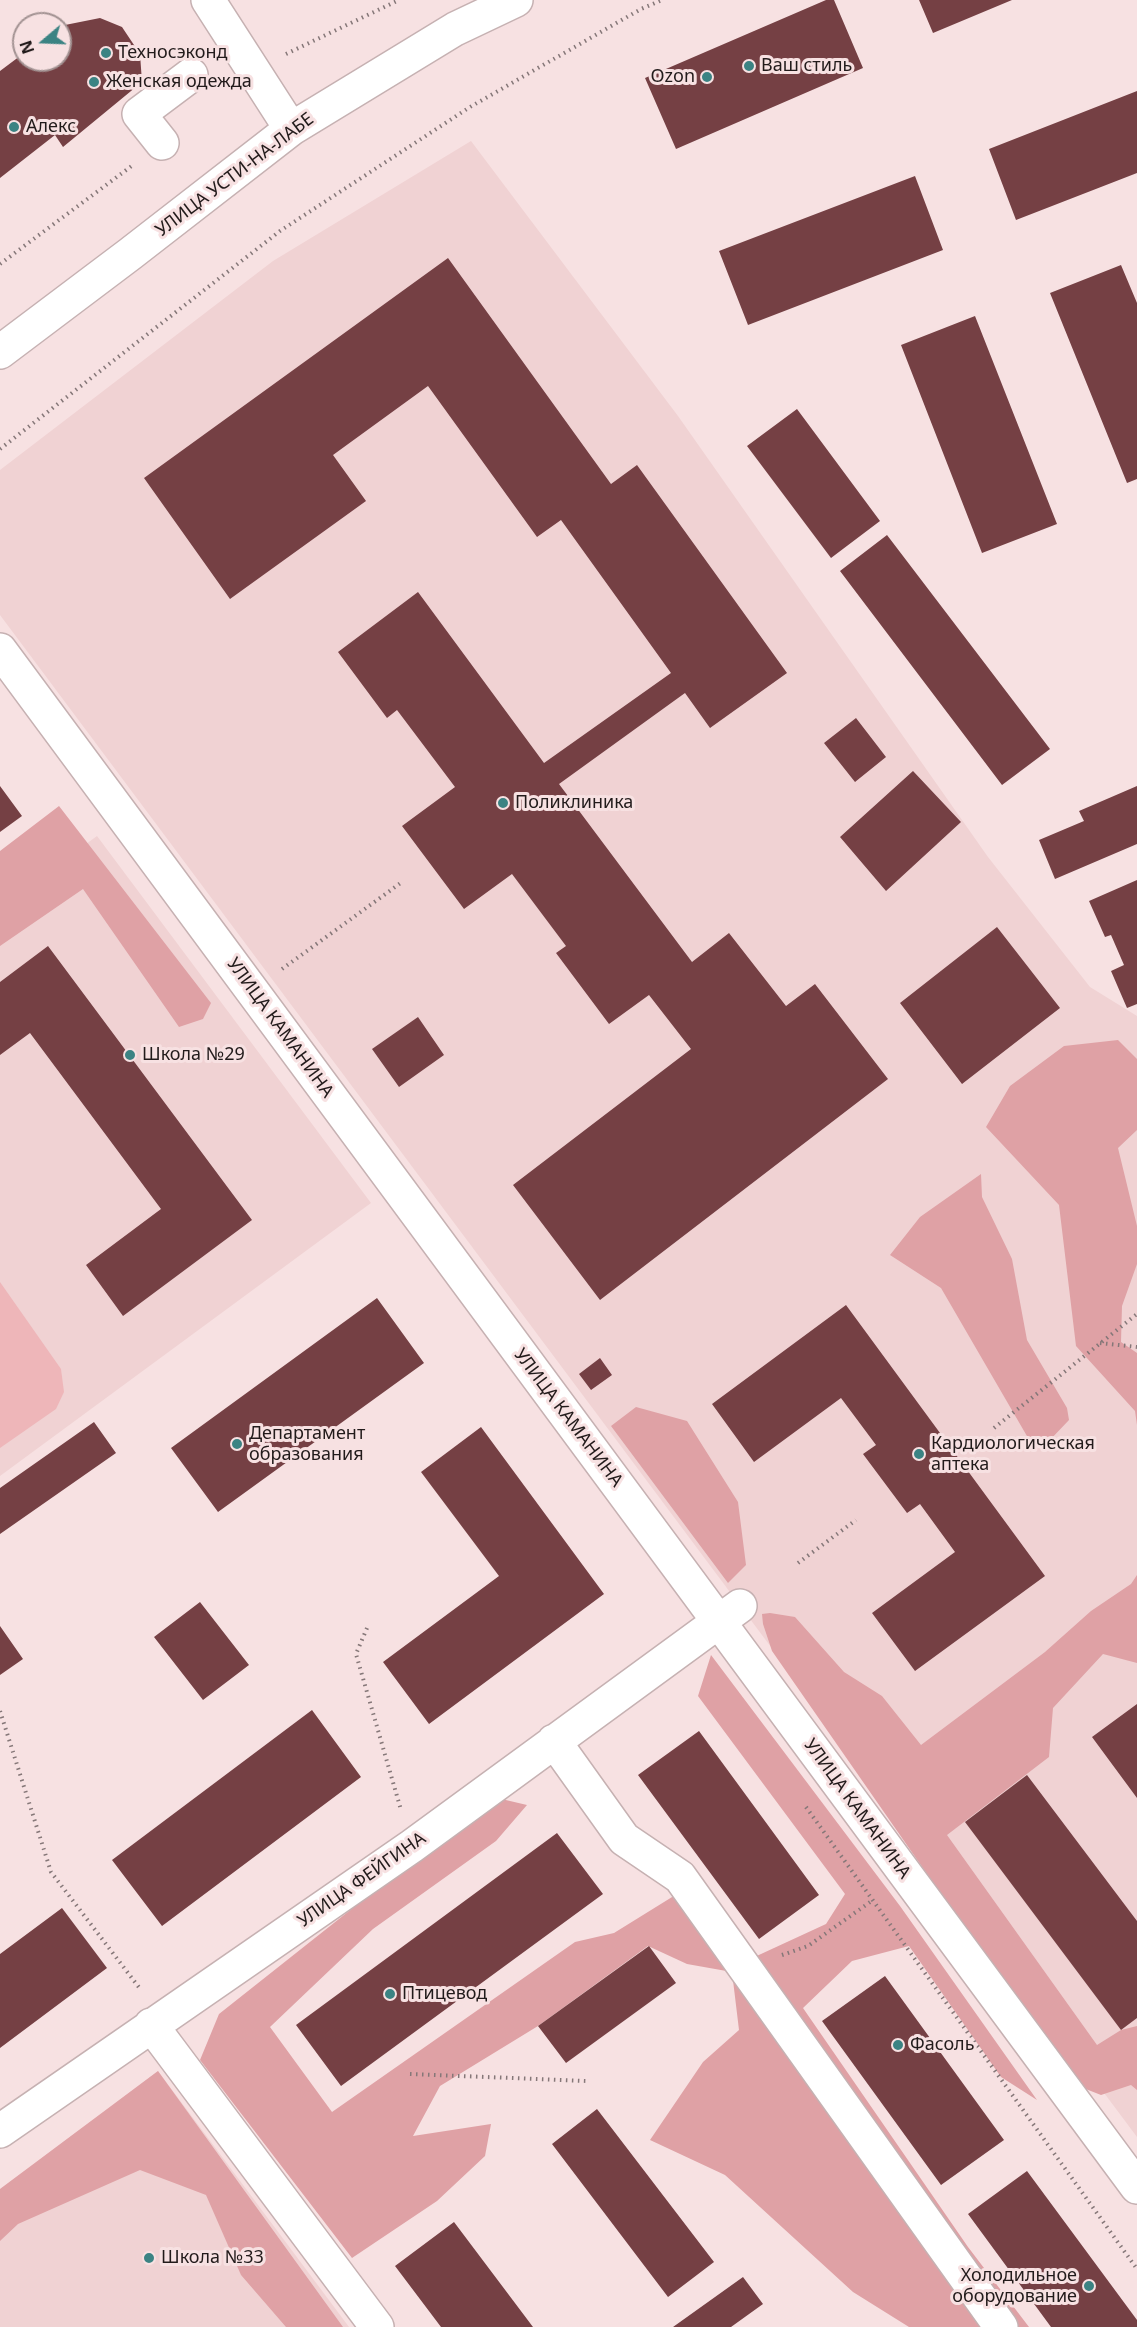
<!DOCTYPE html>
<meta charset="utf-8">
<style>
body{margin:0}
#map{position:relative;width:1137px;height:2327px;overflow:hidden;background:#f7e1e2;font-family:"Noto Sans",sans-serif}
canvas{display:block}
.north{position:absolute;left:12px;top:12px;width:60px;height:60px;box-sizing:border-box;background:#f7e1e2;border:2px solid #a29292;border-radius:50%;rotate:251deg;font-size:16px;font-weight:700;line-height:24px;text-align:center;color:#221b1b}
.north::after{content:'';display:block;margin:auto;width:21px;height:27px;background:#3b8383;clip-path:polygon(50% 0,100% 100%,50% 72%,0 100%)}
</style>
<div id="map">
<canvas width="1137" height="2327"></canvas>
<div class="north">N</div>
</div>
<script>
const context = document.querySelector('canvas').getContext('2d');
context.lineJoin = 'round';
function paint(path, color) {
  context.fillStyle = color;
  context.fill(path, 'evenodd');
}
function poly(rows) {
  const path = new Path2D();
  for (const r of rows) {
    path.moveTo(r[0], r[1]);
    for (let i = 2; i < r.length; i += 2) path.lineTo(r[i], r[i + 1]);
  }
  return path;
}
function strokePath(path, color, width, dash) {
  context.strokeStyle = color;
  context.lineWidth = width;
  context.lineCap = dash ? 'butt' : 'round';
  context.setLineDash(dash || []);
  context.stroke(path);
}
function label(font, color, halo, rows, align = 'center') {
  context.font = font + ' "Noto Sans",sans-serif';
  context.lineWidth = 6;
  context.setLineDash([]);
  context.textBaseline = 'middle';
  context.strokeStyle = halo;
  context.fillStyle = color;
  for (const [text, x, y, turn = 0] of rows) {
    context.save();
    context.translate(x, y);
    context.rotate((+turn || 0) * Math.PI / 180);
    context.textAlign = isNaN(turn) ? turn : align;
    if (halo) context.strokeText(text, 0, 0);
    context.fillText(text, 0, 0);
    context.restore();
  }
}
const built = poly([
 [471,141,678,416,988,857,1090,987,1137,1016,1137,2137,0,615,0,470,273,261],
 [97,836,371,1203,0,1476,0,907],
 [158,2071,349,2327,0,2327,0,2189]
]);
const green = poly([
 [0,1282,61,1369,64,1392,56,1409,0,1448]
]);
const forest = poly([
 [59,806,211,1003,203,1019,179,1027,83,889,0,946,0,851],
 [1118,1040,1137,1059,1137,1130,1118,1148,1137,1226,1137,1264,1122,1306,1121,1342,1137,1353,1137,1425,1135,1411,1076,1346,1059,1205,986,1127,1010,1086,1064,1046],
 [981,1174,982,1197,1012,1259,1027,1340,1067,1408,1069,1420,1049,1441,1031,1443,941,1288,890,1255,920,1217],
 [636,1407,687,1421,738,1502,746,1565,728,1583,611,1426],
 [1137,1575,1137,1663,1103,1654,1053,1708,1049,1757,947,1835,1097,2045,1121,2030,1137,2026,1137,2090,1131,2085,1101,2095,1073,2084,772,1651,763,1624,762,1614,770,1613,795,1617,844,1672,882,1696,921,1745,1045,1652,1091,1611,1131,1584],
 [711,1655,900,1906,1037,2100,1001,2077,909,1946,852,1961,803,2008,968,2247,1029,2327,909,2327,853,2292,725,2175,650,2140,703,2062,739,2030,732,1972,687,1964,648,1946,538,2026,440,2086,413,2136,491,2124,485,2156,437,2201,352,2258,200,2060,219,2014,493,1797,527,1805,496,1841,373,1929,270,2027,332,2112,575,1942,614,1933,685,1889,748,1960,826,1924,845,1894,698,1696],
 [158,2071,343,2327,286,2327,241,2275,206,2195,140,2170,18,2224,0,2241,0,2189]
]);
const building = poly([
 [826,0,834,0,863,68,676,149,645,78],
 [919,0,1012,0,933,33],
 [100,18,122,27,140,54,142,82,63,147,55,135,0,178,0,71,24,53,24,60,60,60,60,26],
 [1137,91,1137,173,1016,220,989,149],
 [915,176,943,250,748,325,719,251],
 [448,258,611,484,637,465,787,673,710,728,685,693,559,784,692,962,729,933,786,1006,815,984,888,1079,600,1300,513,1185,691,1049,649,995,609,1024,556,953,566,946,512,874,464,909,402,826,455,787,397,710,387,718,338,652,418,592,544,763,671,673,561,520,537,537,428,386,333,455,366,501,230,599,144,478],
 [1121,265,1137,303,1137,479,1127,483,1050,293],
 [975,316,1057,524,982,553,901,345],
 [797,409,880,521,831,558,747,446],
 [887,535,1050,749,1002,785,840,571],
 [856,718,886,757,855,782,824,743],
 [913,771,961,822,886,891,840,837],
 [0,786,22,816,0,832],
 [1137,786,1137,844,1055,879,1039,840,1084,821,1079,811],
 [1137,880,1137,1004,1127,1008,1111,971,1124,965,1111,935,1105,937,1089,901],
 [997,927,1060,1008,962,1084,900,1003],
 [48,946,252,1220,123,1316,86,1265,161,1209,30,1033,0,1055,0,982],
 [418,1017,444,1055,399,1087,372,1049],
 [377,1298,424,1363,218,1512,171,1448],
 [846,1305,1045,1576,915,1671,872,1613,955,1552,920,1504,907,1513,863,1454,876,1445,841,1398,754,1462,712,1404],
 [600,1358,612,1375,591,1390,579,1374],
 [94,1422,116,1453,0,1534,0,1488],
 [481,1427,604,1594,429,1724,383,1662,499,1576,421,1472],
 [200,1602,249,1665,203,1700,154,1637],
 [0,1626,23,1659,0,1675],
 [1137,1704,1137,1798,1092,1737],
 [312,1710,361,1777,162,1926,112,1860],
 [699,1731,819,1895,759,1939,638,1775],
 [1027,1775,1137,1921,1137,2018,1121,2030,965,1822],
 [557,1833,603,1894,341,2086,296,2025],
 [62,1908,107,1968,0,2048,0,1954],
 [649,1946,676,1983,566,2063,538,2026],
 [885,1976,1004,2140,941,2185,822,2021],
 [597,2109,714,2262,668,2297,552,2144],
 [1027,2171,1137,2320,1137,2327,1051,2327,968,2214],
 [454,2222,533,2327,441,2327,395,2266],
 [743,2277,763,2304,731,2327,673,2327]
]);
const path = poly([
 [286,54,399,0],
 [0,264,133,165],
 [0,449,280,231,470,107,641,9,662,0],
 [282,969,402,882],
 [1100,1343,1137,1347],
 [994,1428,1137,1314],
 [798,1563,856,1520],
 [367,1628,356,1654,401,1810],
 [0,1711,51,1872,141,1990],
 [806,1807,1137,2269],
 [782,1955,808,1946,873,1900],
 [410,2074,587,2081]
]);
const minor = poly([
 [208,0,291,129],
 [162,143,139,114,191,75],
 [0,352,130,254,291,129,455,29,516,0],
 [0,650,1137,2187],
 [554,1741,624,1839,680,1877,1001,2327],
 [151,2025,377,2327],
 [0,2131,412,1846,740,1606]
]);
const markers = [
 [106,53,6,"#3b8383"],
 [749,66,6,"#3b8383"],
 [707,77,6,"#3b8383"],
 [94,82,6,"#3b8383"],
 [14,127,6,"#3b8383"],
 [503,803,6,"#3b8383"],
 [130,1055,6,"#3b8383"],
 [237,1444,6,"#3b8383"],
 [919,1454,6,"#3b8383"],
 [390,1994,6,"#3b8383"],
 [898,2045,6,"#3b8383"],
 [149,2258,6,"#3b8383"],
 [1089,2286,6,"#3b8383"]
];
const poiNames = [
 ["Техносэконд",118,53],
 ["Ваш стиль",761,66],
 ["Ozon",695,77,"right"],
 ["Женская одежда",106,82],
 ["Алекс",26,127],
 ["Поликлиника",515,803],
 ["Школа №29",142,1055],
 ["Департамент",249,1434],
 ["образования",249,1455],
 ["Кардиологическая",931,1444],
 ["аптека",931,1465],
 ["Птицевод",402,1994],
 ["Фасоль",910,2045],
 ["Школа №33",161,2258],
 ["Холодильное",1077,2276,"right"],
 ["оборудование",1077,2297,"right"]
];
const streetNames = [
 ["УЛИЦА УСТИ-НА-ЛАБЕ",235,175,-37],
 ["УЛИЦА КАМАНИНА",280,1028,54],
 ["УЛИЦА КАМАНИНА",568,1418,53],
 ["УЛИЦА КАМАНИНА",857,1809,54],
 ["УЛИЦА ФЕЙГИНА",362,1880,-35]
];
paint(built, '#f0d2d3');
paint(green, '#eeb6b9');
paint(forest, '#dfa1a5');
paint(building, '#754044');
strokePath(minor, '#c6b1b2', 36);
strokePath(path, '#857778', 4, [1.5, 4.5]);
strokePath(minor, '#fff', 33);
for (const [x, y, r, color] of markers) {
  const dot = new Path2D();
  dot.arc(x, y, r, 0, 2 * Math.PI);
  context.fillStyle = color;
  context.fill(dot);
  strokePath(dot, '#f7e1e2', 2);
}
label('18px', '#221b1b', '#f7e1e2', poiNames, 'left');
label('18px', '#221b1b', '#f7e1e2', streetNames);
</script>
